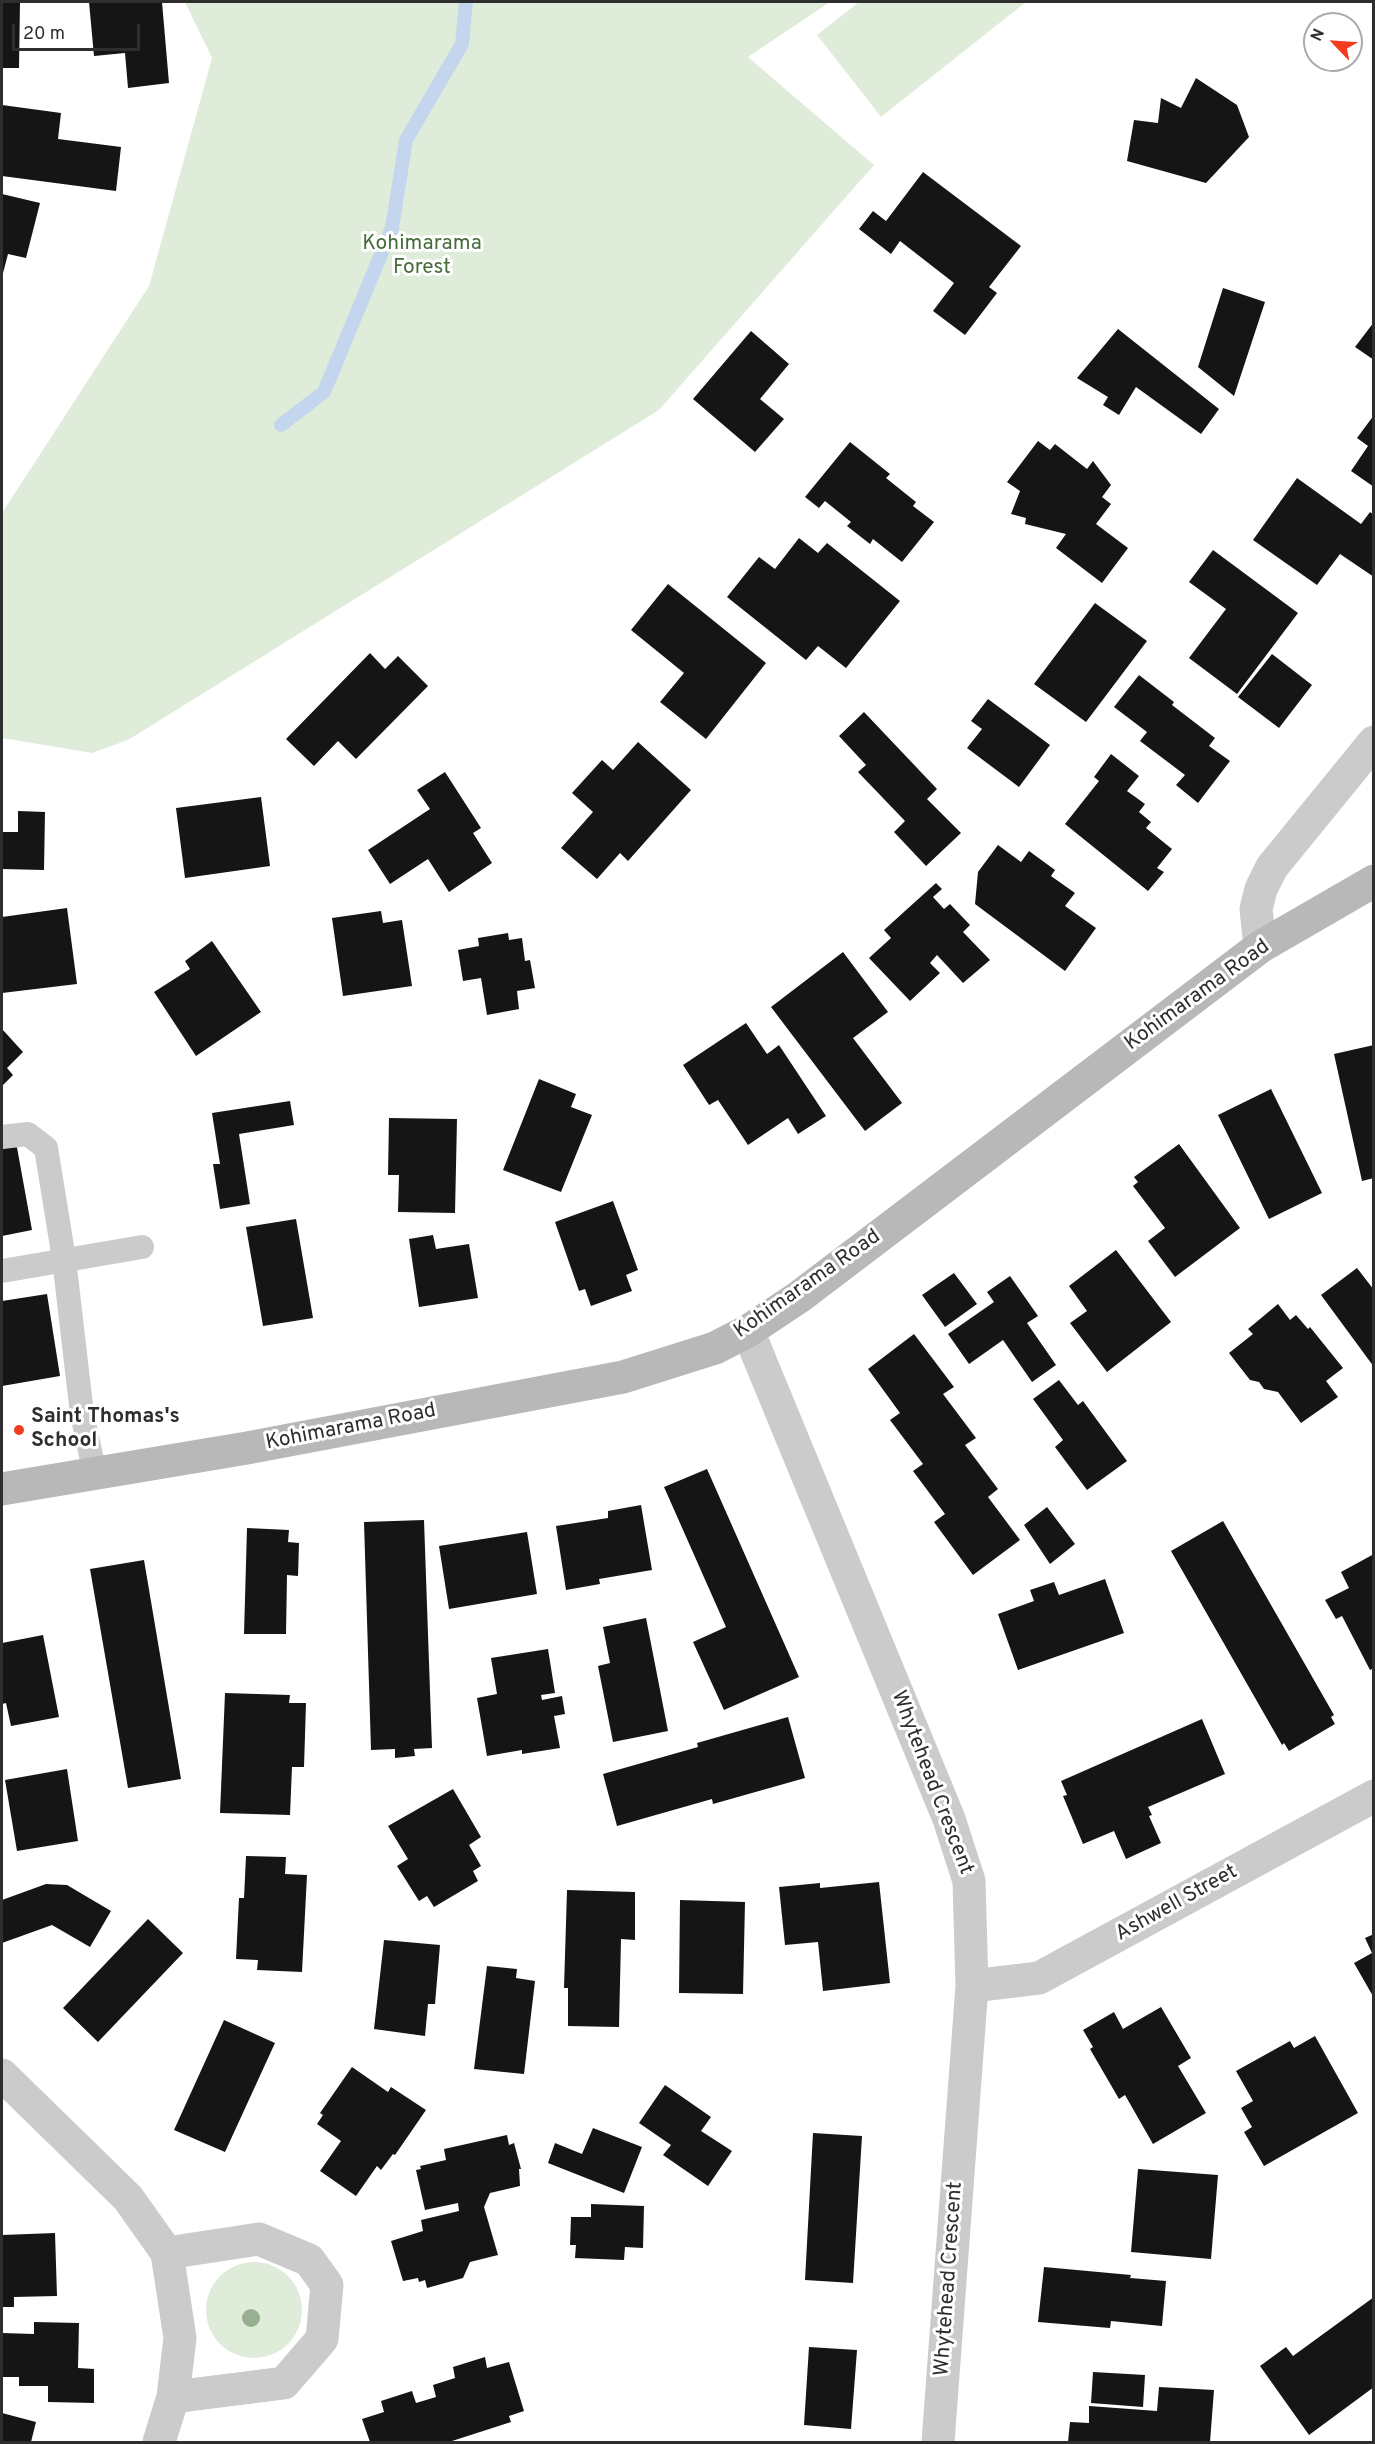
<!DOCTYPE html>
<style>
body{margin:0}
#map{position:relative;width:1375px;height:2444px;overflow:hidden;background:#fff;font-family:Overpass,sans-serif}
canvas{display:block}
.frame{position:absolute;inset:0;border:3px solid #2e2e2e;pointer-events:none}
.north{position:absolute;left:1303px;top:12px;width:60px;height:60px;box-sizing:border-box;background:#fff;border:2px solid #ababab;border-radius:50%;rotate:295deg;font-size:16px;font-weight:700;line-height:24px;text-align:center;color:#2e2e2e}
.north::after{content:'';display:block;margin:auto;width:21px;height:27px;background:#f23c22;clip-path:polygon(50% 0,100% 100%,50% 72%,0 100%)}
.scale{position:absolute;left:12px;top:24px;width:128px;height:27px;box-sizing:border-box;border:3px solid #2e2e2e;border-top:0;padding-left:8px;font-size:18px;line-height:21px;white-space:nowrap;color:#2e2e2e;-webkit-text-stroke:4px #fff;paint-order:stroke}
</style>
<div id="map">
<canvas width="1375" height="2444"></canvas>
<div class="frame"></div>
<div class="north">N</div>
<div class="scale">20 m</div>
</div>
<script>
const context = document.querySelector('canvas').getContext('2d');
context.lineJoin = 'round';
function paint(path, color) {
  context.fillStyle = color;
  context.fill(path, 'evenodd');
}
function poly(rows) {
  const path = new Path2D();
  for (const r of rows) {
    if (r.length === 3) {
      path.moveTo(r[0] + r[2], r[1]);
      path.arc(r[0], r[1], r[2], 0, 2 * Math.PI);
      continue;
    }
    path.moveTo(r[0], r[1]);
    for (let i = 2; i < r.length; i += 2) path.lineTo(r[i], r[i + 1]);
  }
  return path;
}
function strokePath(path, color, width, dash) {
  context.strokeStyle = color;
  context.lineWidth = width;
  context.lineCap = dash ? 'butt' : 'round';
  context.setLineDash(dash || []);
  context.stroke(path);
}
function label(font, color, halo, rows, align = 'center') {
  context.font = font + ' Overpass,sans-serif';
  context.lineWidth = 6;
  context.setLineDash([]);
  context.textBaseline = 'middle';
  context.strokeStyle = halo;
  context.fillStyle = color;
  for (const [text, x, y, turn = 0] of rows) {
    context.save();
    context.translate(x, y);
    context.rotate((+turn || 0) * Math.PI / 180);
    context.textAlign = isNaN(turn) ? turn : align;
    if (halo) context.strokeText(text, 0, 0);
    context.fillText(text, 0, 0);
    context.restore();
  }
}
const green = poly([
 [185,2,830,2,748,57,874,165,659,410,128,740,92,753,2,738,2,513,149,286,212,58],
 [859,2,1026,2,881,117,817,35],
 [254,2310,48]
]);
const stream = poly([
 [281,425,324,392,392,228,406,140,462,44,466,2]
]);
const building = poly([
 [2,2,20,2,19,68,2,68],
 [89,2,162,2,169,83,128,88,125,53,94,56],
 [1196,78,1237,105,1249,137,1206,183,1127,161,1134,120,1158,123,1161,98,1181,108],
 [2,105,61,113,58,139,121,147,116,191,2,176],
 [923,172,1021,246,989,287,997,293,965,335,933,311,954,283,900,241,891,254,859,229,873,211,886,221],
 [2,194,40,203,26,258,8,254,2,277],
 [1223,288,1265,302,1234,396,1198,367],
 [1374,322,1374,360,1355,347],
 [1118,329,1219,409,1201,434,1136,387,1119,415,1103,405,1108,397,1077,378],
 [751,331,789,364,760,399,784,419,755,452,693,399],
 [1374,415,1374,487,1351,471,1368,446,1357,438],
 [1038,441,1050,450,1055,444,1087,469,1093,461,1111,485,1102,497,1111,504,1096,524,1128,548,1102,583,1056,548,1066,534,1025,524,1026,518,1011,514,1020,491,1007,482],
 [850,442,890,474,886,478,916,502,913,506,934,522,902,562,873,539,870,544,847,526,851,522,825,501,819,508,805,497],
 [1297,478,1361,524,1370,512,1374,515,1374,577,1340,554,1317,585,1253,540],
 [799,538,818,553,827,543,900,601,846,668,818,646,806,660,727,597,759,557,775,569],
 [1213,550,1298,613,1237,694,1189,658,1226,609,1189,582],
 [668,584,766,663,706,739,660,702,684,673,631,630],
 [1095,603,1147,641,1086,722,1034,684],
 [370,653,385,669,398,656,428,686,356,759,338,741,314,766,286,739],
 [1272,654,1312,685,1279,728,1238,697],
 [1139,675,1174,702,1172,705,1215,738,1209,746,1230,761,1198,803,1176,785,1185,775,1140,741,1147,732,1114,707],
 [988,699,1050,745,1019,787,967,748,982,729,971,721],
 [864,712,937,789,927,799,961,833,926,866,894,832,905,821,858,772,866,765,839,736],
 [638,742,691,790,628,861,620,853,597,879,561,848,593,812,572,793,602,760,613,770],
 [1111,754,1139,776,1127,791,1145,804,1139,812,1151,822,1146,828,1172,849,1157,868,1164,872,1148,891,1065,824,1099,781,1094,777],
 [445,772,481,828,473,833,492,863,449,892,428,859,390,884,368,850,430,809,417,790],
 [261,797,270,866,185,878,176,808],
 [18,811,45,812,44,870,2,869,2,832,18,832],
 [998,845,1021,862,1029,851,1055,870,1051,876,1075,893,1065,906,1096,928,1065,971,975,904,978,872],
 [936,883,942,889,933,897,944,909,950,904,970,925,963,932,990,960,963,983,937,955,930,963,940,973,910,1001,869,958,891,938,884,930],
 [67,908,77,984,2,993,2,917],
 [381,911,383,923,402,920,412,986,343,996,332,918],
 [508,933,509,940,522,938,525,961,530,960,535,988,517,991,519,1009,487,1015,481,978,463,981,458,950,479,946,478,938],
 [212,941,261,1012,196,1056,154,992,190,969,185,961],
 [843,952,888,1012,853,1038,902,1103,865,1131,771,1007],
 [746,1023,767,1054,779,1045,826,1116,798,1134,788,1118,748,1145,718,1100,709,1105,683,1065],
 [2,1029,23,1052,7,1068,13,1075,2,1086],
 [1374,1045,1374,1178,1362,1181,1334,1054],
 [539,1079,576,1094,571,1107,592,1115,561,1192,503,1170],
 [1271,1089,1322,1193,1269,1219,1218,1115],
 [290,1101,294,1125,239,1134,250,1204,220,1209,213,1164,220,1164,212,1113],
 [389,1118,457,1119,455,1213,398,1212,399,1175,388,1175],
 [16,1142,32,1230,2,1236,2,1145],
 [1179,1144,1240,1228,1175,1277,1148,1241,1165,1228,1133,1186,1138,1182,1134,1177],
 [613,1201,638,1270,626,1275,632,1291,591,1306,585,1289,579,1291,555,1222],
 [296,1219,313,1318,263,1326,246,1227],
 [433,1235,436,1249,469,1244,478,1298,419,1307,409,1239],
 [1116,1250,1171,1322,1107,1372,1070,1323,1087,1311,1069,1286],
 [1357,1268,1374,1290,1374,1367,1321,1295],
 [954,1273,977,1304,945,1327,922,1295],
 [1010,1276,1038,1316,1027,1323,1056,1365,1032,1382,1003,1340,969,1364,948,1334,994,1302,987,1292],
 [47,1294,60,1376,2,1386,2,1301],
 [1278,1304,1290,1320,1296,1315,1308,1329,1310,1327,1343,1368,1326,1381,1338,1397,1301,1423,1278,1392,1264,1389,1259,1382,1250,1380,1229,1353,1253,1334,1248,1329],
 [914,1334,954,1387,943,1394,976,1438,965,1445,998,1489,988,1497,1020,1540,973,1575,934,1522,945,1514,913,1471,923,1464,890,1420,900,1413,868,1369],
 [1059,1380,1078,1405,1083,1401,1127,1461,1087,1490,1055,1447,1063,1440,1033,1399],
 [707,1469,799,1677,724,1710,693,1642,726,1627,664,1487],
 [641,1505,652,1570,599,1579,600,1584,566,1590,556,1526,608,1518,608,1511],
 [1047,1507,1075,1544,1050,1564,1024,1525],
 [424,1520,432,1748,414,1749,415,1756,395,1758,395,1749,371,1750,364,1522],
 [1223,1521,1334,1715,1331,1717,1335,1724,1289,1751,1284,1743,1282,1745,1171,1551],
 [247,1528,289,1530,288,1542,299,1543,298,1576,287,1575,286,1634,244,1634],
 [527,1532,537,1594,449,1609,439,1546],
 [1374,1554,1374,1668,1370,1670,1342,1616,1336,1619,1325,1600,1349,1588,1341,1572],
 [144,1560,181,1779,128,1788,90,1569],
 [1105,1579,1124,1633,1018,1670,998,1614,1034,1601,1030,1590,1054,1582,1059,1595],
 [646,1618,668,1731,613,1742,598,1666,610,1663,603,1627],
 [43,1635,59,1717,11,1726,6,1703,2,1704,2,1643],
 [548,1649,555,1693,541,1695,542,1700,562,1696,565,1714,554,1716,560,1748,522,1754,522,1750,487,1756,477,1698,497,1694,491,1658],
 [225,1693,290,1695,289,1703,306,1703,304,1767,292,1767,290,1815,220,1813],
 [788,1717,805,1778,713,1804,712,1799,617,1826,603,1774,698,1747,697,1743],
 [1202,1719,1225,1774,1148,1807,1152,1815,1149,1816,1161,1843,1126,1859,1114,1831,1083,1844,1063,1796,1067,1795,1061,1781],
 [67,1769,78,1841,17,1851,5,1780],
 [453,1789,481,1837,469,1845,481,1866,473,1871,478,1881,434,1907,427,1896,419,1901,397,1866,408,1859,388,1826],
 [246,1856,286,1857,285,1874,307,1875,302,1972,257,1970,258,1960,236,1959,239,1898,244,1898],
 [879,1882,890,1983,823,1991,818,1942,785,1945,779,1887,820,1883,820,1888],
 [46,1884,67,1885,111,1911,90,1947,52,1925,2,1943,2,1900],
 [567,1890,635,1892,635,1940,621,1939,619,2027,568,2026,568,1988,564,1988],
 [680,1900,745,1902,743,1994,679,1993],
 [148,1919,183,1953,98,2042,63,2008],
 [1374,1934,1374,1998,1354,1963,1372,1953,1365,1938],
 [384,1940,440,1945,435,2004,428,2004,425,2036,374,2029],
 [487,1966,517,1969,516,1978,535,1981,524,2074,474,2069],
 [1161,2007,1191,2058,1178,2066,1206,2113,1153,2144,1125,2095,1119,2099,1090,2049,1093,2047,1083,2030,1114,2012,1123,2029],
 [224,2020,275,2043,225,2152,174,2130],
 [1315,2036,1358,2113,1264,2166,1244,2132,1252,2127,1241,2108,1253,2101,1236,2071,1290,2041,1294,2048],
 [352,2067,388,2092,391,2087,426,2110,395,2155,393,2154,381,2170,377,2166,356,2196,320,2171,341,2141,317,2124,323,2115,320,2113],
 [665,2085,711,2117,701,2131,732,2151,708,2186,663,2155,671,2145,639,2123],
 [593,2128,642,2147,624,2193,548,2163,555,2143,582,2154],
 [813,2133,862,2136,853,2283,805,2280],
 [507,2135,509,2145,514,2143,521,2169,519,2169,520,2186,490,2193,484,2207,498,2255,470,2262,463,2278,427,2288,425,2280,419,2282,418,2278,403,2281,391,2241,423,2231,421,2220,459,2211,458,2203,425,2210,416,2170,421,2169,420,2166,446,2160,444,2149],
 [1138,2169,1218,2175,1211,2259,1131,2252],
 [591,2204,644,2206,643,2248,625,2247,624,2260,575,2258,576,2245,570,2245,571,2217,591,2217],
 [55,2233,57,2296,14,2297,14,2307,2,2307,2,2235],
 [1044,2267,1131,2275,1130,2278,1166,2281,1162,2326,1111,2321,1110,2328,1038,2322],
 [1374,2297,1374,2387,1309,2435,1260,2366,1286,2347,1293,2356],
 [34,2322,79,2323,78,2368,94,2369,94,2403,48,2402,48,2386,19,2386,19,2377,2,2377,2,2333,34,2334],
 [809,2347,857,2350,851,2429,804,2425],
 [485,2357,487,2368,509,2362,524,2411,509,2416,511,2422,449,2442,370,2442,362,2419,384,2412,381,2401,412,2391,416,2403,436,2397,433,2385,455,2378,453,2367],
 [1093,2372,1145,2375,1143,2407,1091,2403],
 [1159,2387,1214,2390,1210,2442,1068,2442,1070,2422,1089,2423,1089,2406,1157,2411],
 [2,2413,36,2422,31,2442,2,2442]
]);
const service = poly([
 [2,1137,28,1134,46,1148,64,1259,82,1414,95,1474],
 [2,1271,142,1247]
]);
const minor = poly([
 [1260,947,1256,909,1261,889,1272,867,1374,742],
 [748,1331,949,1819,969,1881,972,1986,938,2442],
 [972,1986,1039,1978,1374,1796],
 [2,2075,128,2198,167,2253,180,2338,173,2397,159,2442],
 [167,2253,259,2239,309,2260,327,2285,322,2339,284,2383,173,2397]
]);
const secondary = poly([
 [2,1489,247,1448,623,1377,715,1348,748,1331,799,1297,1260,947,1374,881]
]);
const trees = [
 [251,2318]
];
const markers = [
 [19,1430,6,"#f23c22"]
];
const parkNames = [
 ["Kohimarama",422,245],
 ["Forest",422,269]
];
const streetNames = [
 ["Kohimarama Road",1198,996,-36],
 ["Kohimarama Road",808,1285,-35],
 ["Kohimarama Road",351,1428,-11],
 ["Whytehead Crescent",931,1783,69],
 ["Ashwell Street",1177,1904,-29],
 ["Whytehead Crescent",950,2279,-86]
];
const poiNames = [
 ["Saint Thomas's",31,1418],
 ["School",31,1442]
];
paint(green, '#e0ecda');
strokePath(stream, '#c4d6ee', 14);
paint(building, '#151515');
strokePath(service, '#cbcbcb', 24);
strokePath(minor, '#cbcbcb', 33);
strokePath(secondary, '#b8b8b8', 33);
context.fillStyle = '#99af92';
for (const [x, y] of trees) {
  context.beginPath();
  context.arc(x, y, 9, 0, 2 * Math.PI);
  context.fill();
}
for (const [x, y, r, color] of markers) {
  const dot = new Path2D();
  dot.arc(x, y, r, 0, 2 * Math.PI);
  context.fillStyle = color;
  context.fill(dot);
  strokePath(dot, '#fff', 2);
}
label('21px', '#466d38', '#fff', parkNames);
label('21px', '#2e2e2e', '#fff', streetNames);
label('bold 21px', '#2e2e2e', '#fff', poiNames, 'left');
</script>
